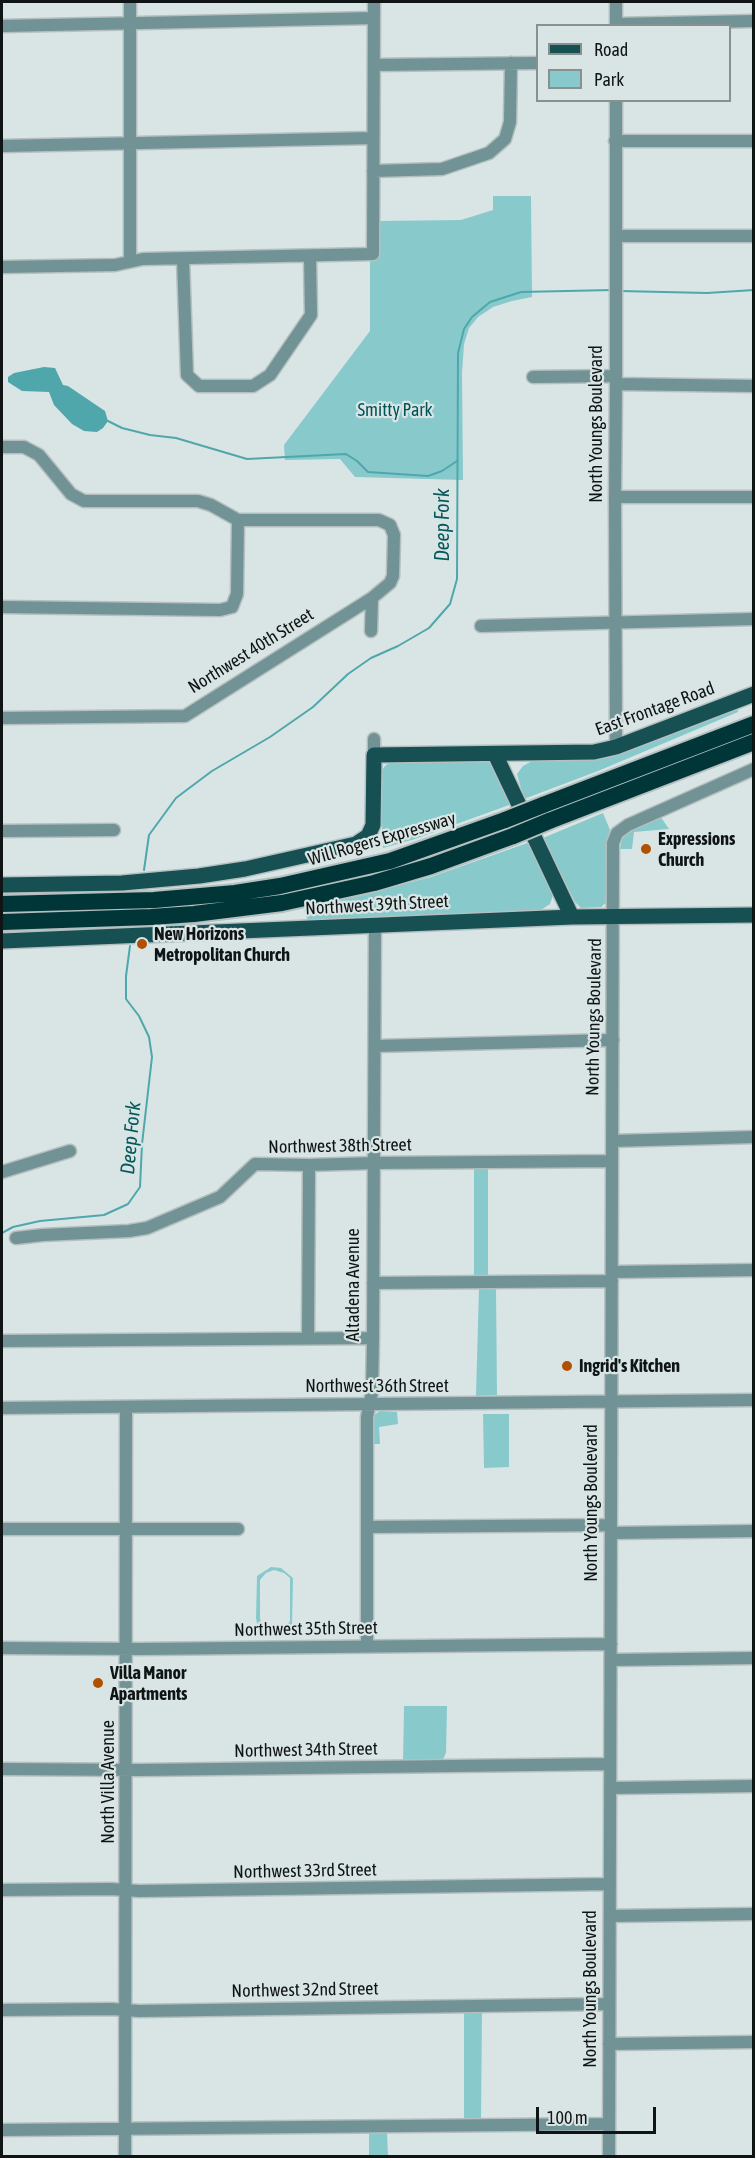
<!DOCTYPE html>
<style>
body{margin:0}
#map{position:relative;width:755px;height:2158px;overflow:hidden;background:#d9e5e5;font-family:"Asap Condensed",sans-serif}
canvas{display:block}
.frame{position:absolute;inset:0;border:3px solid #0f1414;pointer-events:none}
.legend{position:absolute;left:536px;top:24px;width:195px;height:78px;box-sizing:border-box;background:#d9e5e5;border:2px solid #889191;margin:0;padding:8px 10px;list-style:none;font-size:18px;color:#0f1414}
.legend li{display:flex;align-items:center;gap:12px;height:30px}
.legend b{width:30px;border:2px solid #889191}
.scale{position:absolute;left:536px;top:2107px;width:120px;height:27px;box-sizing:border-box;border:3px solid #0f1414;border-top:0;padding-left:8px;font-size:18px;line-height:21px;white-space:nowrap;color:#0f1414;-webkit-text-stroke:4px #d9e5e5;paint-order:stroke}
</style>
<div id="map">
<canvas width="755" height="2158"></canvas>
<div class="frame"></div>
<ul class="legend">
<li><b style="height:8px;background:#165053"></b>Road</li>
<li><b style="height:16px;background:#88c9cc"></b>Park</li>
</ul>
<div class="scale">100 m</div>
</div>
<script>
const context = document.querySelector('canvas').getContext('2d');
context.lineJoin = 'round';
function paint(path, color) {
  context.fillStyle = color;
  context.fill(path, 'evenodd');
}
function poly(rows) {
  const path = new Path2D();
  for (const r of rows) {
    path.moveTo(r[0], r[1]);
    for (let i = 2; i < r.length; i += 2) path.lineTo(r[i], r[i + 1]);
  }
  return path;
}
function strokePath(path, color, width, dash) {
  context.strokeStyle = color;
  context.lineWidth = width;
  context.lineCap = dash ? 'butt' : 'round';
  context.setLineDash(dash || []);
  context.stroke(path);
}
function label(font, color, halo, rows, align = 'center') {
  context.font = font + ' "Asap Condensed",sans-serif';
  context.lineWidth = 4.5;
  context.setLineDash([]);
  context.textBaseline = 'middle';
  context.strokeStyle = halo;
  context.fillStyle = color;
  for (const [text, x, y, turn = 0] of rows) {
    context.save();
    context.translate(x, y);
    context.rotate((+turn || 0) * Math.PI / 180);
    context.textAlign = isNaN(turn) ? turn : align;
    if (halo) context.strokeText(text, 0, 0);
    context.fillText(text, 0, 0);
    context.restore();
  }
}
const green = poly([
 [493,196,531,196,532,297,512,301,493,307,478,317,469,328,464,344,462,373,463,480,355,477,340,459,285,460,284,445,370,331,370,258,378,258,378,221,461,220,493,210],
 [738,708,738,712,598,771,524,799,517,774,523,766,534,760,595,758],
 [487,760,494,768,512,804,415,839,383,848,380,773,385,766,392,761],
 [603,813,610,830,607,840,608,901,601,907,581,908,575,902,543,838],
 [660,816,669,829,634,832,632,849,620,849,622,839,630,830],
 [530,842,553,895,550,904,538,912,308,921,304,910,431,877],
 [474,1167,488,1167,488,1277,474,1277],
 [479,1287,496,1287,497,1395,476,1396],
 [380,1411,397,1412,398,1424,379,1427,380,1444,372,1444,372,1419,374,1415],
 [483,1414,509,1414,509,1467,484,1468],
 [271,1567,281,1568,293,1578,292,1624,286,1632,277,1635,265,1633,257,1624,256,1618,257,1576],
 [274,1570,284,1573,290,1578,290,1621,284,1630,279,1632,267,1629,261,1622,260,1618,260,1580,266,1573],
 [404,1706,447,1706,446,1753,441,1763,403,1764],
 [482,2010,481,2121,464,2121,464,2011],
 [369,2132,387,2132,388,2156,369,2156]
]);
const water = poly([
 [44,367,55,368,63,385,68,386,105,411,108,421,103,428,97,432,84,431,72,424,54,405,49,392,22,391,8,382,8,377,14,373]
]);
const stream = poly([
 [620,291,707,293,754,290],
 [108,421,122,428,150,435,176,438,247,459,346,454,357,461,368,472,428,476,442,471,457,461],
 [144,870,149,835,176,798,212,771,270,737,313,707,348,674,371,658,398,646,429,628,450,604,457,579,458,353,464,329,472,317,490,302,521,292,612,290],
 [2,1233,13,1227,40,1221,104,1215,128,1204,140,1187,142,1144,152,1057,149,1037,139,1016,126,999,126,976,130,946]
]);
const minor = poly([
 [130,2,130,261],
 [616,2,616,26],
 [616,24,754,21],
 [2,26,374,18],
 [374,65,538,63],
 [616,100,616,384,615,497,616,747],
 [615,141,754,141],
 [2,146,373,138],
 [373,171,442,169,489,153,505,139,510,122,511,63],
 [616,236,754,236],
 [183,259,187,375,199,386,253,386,270,375,311,315,310,257],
 [2,267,115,265,143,259,373,254,374,2],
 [533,377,616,376],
 [616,384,754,386],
 [2,447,24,447,39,455,71,494,84,501,198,501,211,505,238,520,379,520,390,525,394,535,393,576,390,583,372,598,185,716,2,718],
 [615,497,754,497],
 [2,607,220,610,232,607,237,594,238,520],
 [481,626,754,619],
 [371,631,372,598],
 [374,739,374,755],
 [2,831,114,830],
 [375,1046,613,1040],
 [612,1141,754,1137],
 [2,1172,70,1151],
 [16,1238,43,1235,129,1231,147,1228,220,1197,255,1164,309,1165,374,1163,612,1161],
 [612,1272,754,1270],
 [373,1283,612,1281],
 [308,1338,309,1165],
 [2,1341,373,1338],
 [2,1408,754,1400],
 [368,1527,611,1525],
 [2,1529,238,1529],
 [611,1533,754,1531],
 [367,1646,367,1417,372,1392,373,1338,375,924],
 [2,1648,140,1649,611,1644],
 [611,1660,754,1658],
 [2,1769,139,1770,610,1764],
 [610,1788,754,1786],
 [2,1890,111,1889,139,1891,610,1884],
 [610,1916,754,1914],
 [2,2010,112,2009,139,2011,609,2004],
 [609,2044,754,2042],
 [2,2130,609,2124],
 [125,2156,126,1407],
 [609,2156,613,843,617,833,628,825,754,769]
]);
const major = poly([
 [495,754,572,917],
 [2,885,122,883,199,876,245,869,356,844,368,836,373,825,374,755,594,752,616,747,754,694],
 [2,941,572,917,754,915]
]);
const highway = poly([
 [543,805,754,724],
 [549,821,754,742],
 [2,904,154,900,235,893,280,886,390,861,505,820],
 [2,922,151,917,194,914,282,903,374,883,431,866,513,836]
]);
const highwayBridge = poly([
 [505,820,543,805],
 [513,836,549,821]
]);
const markers = [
 [646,849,6,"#b05102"],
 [142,944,6,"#b05102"],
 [567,1366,6,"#b05102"],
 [98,1683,6,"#b05102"]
];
const parkNames = [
 ["Smitty Park",395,410]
];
const streetNames = [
 ["North Youngs Boulevard",596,424,-90],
 ["Northwest 40th Street",251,651,-32],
 ["East Frontage Road",655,709,-20],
 ["Will Rogers Expressway",382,839,-16],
 ["Northwest 39th Street",377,905,-3],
 ["North Youngs Boulevard",594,1017,-89],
 ["Northwest 38th Street",340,1146,-1],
 ["Altadena Avenue",353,1285,-90],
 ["Northwest 36th Street",377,1386],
 ["North Youngs Boulevard",591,1503,-90],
 ["Northwest 35th Street",306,1629,-1],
 ["Northwest 34th Street",306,1750,-1],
 ["North Villa Avenue",108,1782,-90],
 ["Northwest 33rd Street",305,1871,-1],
 ["North Youngs Boulevard",590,1989,-90],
 ["Northwest 32nd Street",305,1990,-1]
];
const poiNames = [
 ["Expressions",658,839],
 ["Church",658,860],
 ["New Horizons",154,934],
 ["Metropolitan Church",154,955],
 ["Ingrid's Kitchen",579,1366],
 ["Villa Manor",110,1673],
 ["Apartments",110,1694]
];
const waterNames = [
 ["Deep Fork",443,525,-90],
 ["Deep Fork",131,1138,-85]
];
paint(green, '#88c9cc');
paint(water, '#4fa7ac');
strokePath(stream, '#4fa7ac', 2);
strokePath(minor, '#b5bfbf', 15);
strokePath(major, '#b5bfbf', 18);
strokePath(highway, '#b5bfbf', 20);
strokePath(minor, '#719395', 12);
strokePath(major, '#165053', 15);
strokePath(highway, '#013639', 16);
strokePath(highwayBridge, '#b5bfbf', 20, []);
strokePath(highwayBridge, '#013639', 16);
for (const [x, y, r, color] of markers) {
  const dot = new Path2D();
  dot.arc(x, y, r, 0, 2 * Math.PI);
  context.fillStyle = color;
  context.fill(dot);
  strokePath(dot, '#d9e5e5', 2);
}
label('18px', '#005357', '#d9e5e5', parkNames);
label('18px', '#0f1414', '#d9e5e5', streetNames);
label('bold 18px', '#0f1414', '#d9e5e5', poiNames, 'left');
label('italic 20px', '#07585b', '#d9e5e5', waterNames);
</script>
